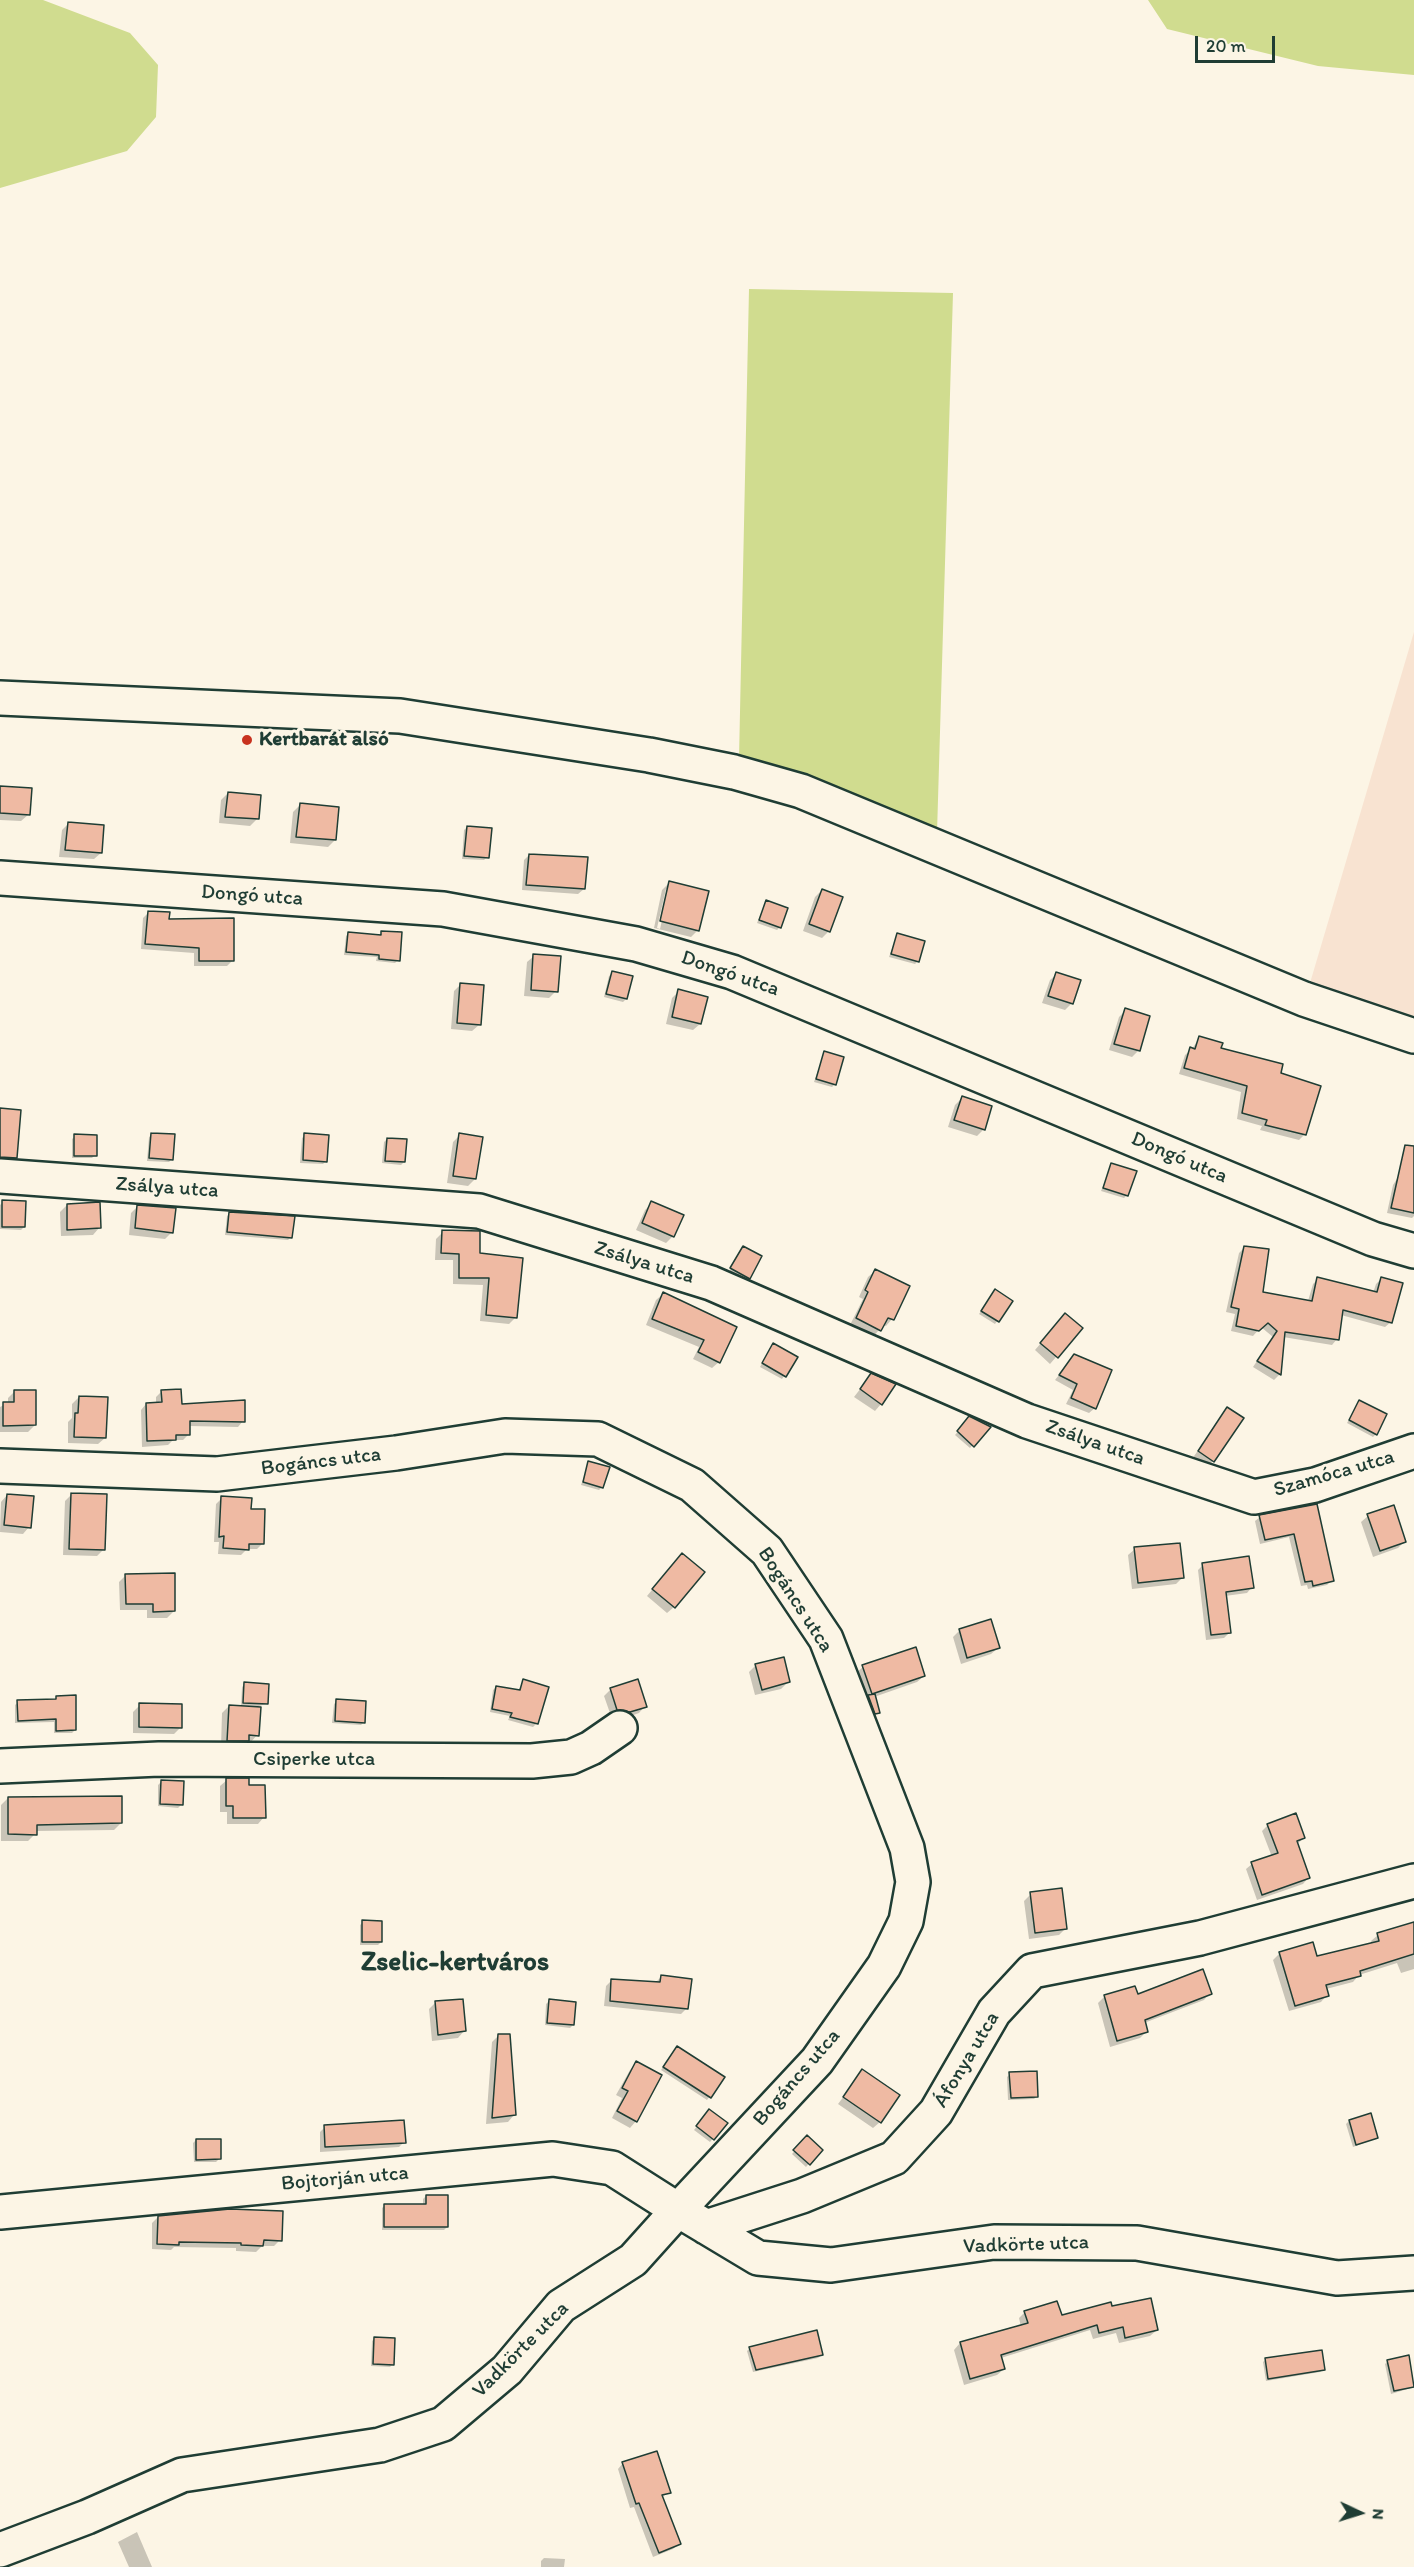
<!DOCTYPE html>
<meta charset="utf-8">
<style>
body{margin:0}
#map{position:relative;width:1414px;height:2567px;overflow:hidden;background:#fcf5e5;font-family:Itim,sans-serif}
canvas{display:block}
.north{position:absolute;left:1330px;top:2483px;width:60px;height:60px;-webkit-text-stroke:4px #fcf5e5;paint-order:stroke;rotate:94deg;font-size:16px;font-weight:700;line-height:24px;text-align:center;color:#1f3d34}
.north::after{content:'';display:block;margin:auto;width:21px;height:27px;background:#1f3d34;clip-path:polygon(50% 0,100% 100%,50% 72%,0 100%)}
.scale{position:absolute;left:1195px;top:36px;width:80px;height:27px;box-sizing:border-box;border:3px solid #1f3d34;border-top:0;padding-left:8px;font-size:18px;line-height:21px;white-space:nowrap;color:#1f3d34;-webkit-text-stroke:4px #fcf5e5;paint-order:stroke}
</style>
<div id="map">
<canvas width="1414" height="2567"></canvas>
<div class="north">N</div>
<div class="scale">20 m</div>
</div>
<script>
const context = document.querySelector('canvas').getContext('2d');
context.lineJoin = 'round';
function paint(path, color) {
  context.fillStyle = color;
  context.fill(path, 'evenodd');
}
function poly(rows) {
  const path = new Path2D();
  for (const r of rows) {
    path.moveTo(r[0], r[1]);
    for (let i = 2; i < r.length; i += 2) path.lineTo(r[i], r[i + 1]);
  }
  return path;
}
function strokePath(path, color, width, dash) {
  context.strokeStyle = color;
  context.lineWidth = width;
  context.lineCap = dash ? 'butt' : 'round';
  context.setLineDash(dash || []);
  context.stroke(path);
}
function label(font, color, halo, rows, align = 'center') {
  context.font = font + ' Itim,sans-serif';
  context.lineWidth = 6;
  context.setLineDash([]);
  context.textBaseline = 'middle';
  context.strokeStyle = halo;
  context.fillStyle = color;
  for (const [text, x, y, turn = 0] of rows) {
    context.save();
    context.translate(x, y);
    context.rotate((+turn || 0) * Math.PI / 180);
    context.textAlign = isNaN(turn) ? turn : align;
    if (halo) context.strokeText(text, 0, 0);
    context.fillText(text, 0, 0);
    context.restore();
  }
}
const built = poly([
 [1414,632,1414,1018,1310,983]
]);
const green = poly([
 [0,0,43,0,130,33,158,65,156,117,127,151,0,188],
 [1148,0,1414,0,1414,75,1318,66,1167,29],
 [749,289,953,293,937,833,739,759]
]);
const shadow = poly([
 [0,787,28,815,21,821,0,820],
 [228,793,257,819,250,826,219,823,221,800],
 [300,805,335,840,328,847,290,843,293,812],
 [68,824,101,853,94,859,59,857,62,830],
 [467,827,487,857,484,860,462,859,464,830],
 [529,855,584,889,578,894,522,890,524,860],
 [669,883,698,930,691,937,654,928,662,890],
 [666,889,669,889,660,929,657,928],
 [822,890,829,931,822,938,803,931,815,897],
 [766,902,780,927,777,930,757,923],
 [149,912,168,921,233,960,227,966,194,966,194,953,141,949,143,918],
 [382,932,398,960,395,963,376,961,377,957,344,955,346,936,349,933,378,936],
 [897,935,918,961,915,964,889,957],
 [534,956,556,991,549,998,524,996,527,962],
 [612,973,626,999,623,1002,604,997,609,976],
 [1057,974,1072,1003,1065,1010,1042,1003,1050,980],
 [461,984,479,1025,472,1031,451,1029,454,991],
 [679,991,700,1024,693,1030,666,1024,672,998],
 [1126,1010,1138,1051,1132,1057,1109,1050,1119,1017],
 [1200,1037,1220,1049,1279,1074,1305,1134,1299,1140,1260,1130,1262,1126,1237,1119,1241,1092,1179,1074,1185,1055,1192,1049],
 [824,1053,835,1084,832,1087,814,1082],
 [962,1098,984,1129,977,1136,948,1127,955,1105],
 [152,1134,172,1159,169,1162,147,1161,149,1137],
 [305,1135,326,1161,323,1164,300,1163,302,1138],
 [460,1135,475,1179,468,1186,447,1183,453,1142],
 [75,1136,95,1155,92,1158,72,1158,72,1139],
 [387,1139,404,1162,401,1165,382,1163,384,1142],
 [1414,1152,1414,1216,1412,1218,1387,1213,1393,1185],
 [1112,1164,1127,1195,1124,1198,1101,1191],
 [3,1202,24,1227,21,1230,0,1229,0,1205],
 [652,1203,673,1236,666,1243,636,1230,645,1210],
 [67,1205,99,1228,93,1235,61,1236,60,1212],
 [138,1206,172,1232,165,1239,129,1235,131,1213],
 [230,1213,291,1237,288,1240,225,1235,227,1216],
 [443,1232,478,1255,516,1317,509,1324,480,1321,483,1285,453,1284,453,1260,435,1260,436,1239],
 [743,1248,749,1278,746,1281,729,1272],
 [1244,1248,1261,1293,1308,1301,1313,1284,1318,1279,1373,1293,1376,1284,1381,1279,1391,1322,1385,1327,1341,1315,1337,1339,1332,1345,1283,1337,1279,1375,1274,1380,1253,1367,1273,1337,1261,1327,1253,1336,1231,1331,1235,1314,1226,1312,1239,1253],
 [875,1271,892,1319,886,1326,883,1325,873,1337,850,1325,863,1299,859,1297,868,1277],
 [663,1294,735,1328,719,1362,712,1368,693,1359,699,1347,646,1325,656,1300],
 [993,1294,1011,1301,995,1324,979,1314],
 [1059,1322,1081,1328,1050,1364,1035,1350],
 [770,1348,796,1358,782,1379,760,1367],
 [1074,1356,1095,1408,1089,1413,1066,1404,1073,1390,1055,1380],
 [871,1375,881,1404,875,1411,854,1397],
 [162,1391,181,1405,243,1421,238,1427,189,1426,189,1434,183,1440,173,1440,168,1445,142,1447,141,1410,146,1404,156,1404,156,1397],
 [14,1392,35,1425,28,1432,0,1432,0,1407,8,1403,8,1398],
 [79,1397,105,1438,98,1444,68,1443,68,1422,72,1418,72,1404],
 [1357,1405,1376,1434,1373,1437,1347,1423],
 [1227,1409,1213,1461,1206,1468,1192,1459],
 [970,1418,988,1428,970,1448,955,1435],
 [589,1463,602,1487,599,1490,581,1485],
 [72,1494,104,1549,97,1556,63,1555,65,1501],
 [7,1495,29,1527,23,1534,0,1532,1,1502],
 [222,1498,250,1511,263,1543,257,1549,247,1549,241,1555,218,1554,219,1542,214,1542,216,1504],
 [1316,1506,1332,1580,1327,1585,1308,1589,1307,1585,1301,1586,1289,1537,1260,1544,1255,1521,1260,1517],
 [1368,1516,1405,1541,1398,1548,1373,1557,1361,1522],
 [1135,1549,1183,1577,1176,1584,1132,1589,1128,1555],
 [675,1562,674,1607,667,1613,647,1596],
 [1203,1565,1252,1587,1247,1593,1225,1596,1230,1632,1224,1638,1206,1640,1198,1570],
 [126,1575,174,1611,167,1618,147,1618,147,1610,120,1610,119,1582],
 [960,1630,998,1648,991,1654,961,1664,953,1637],
 [756,1665,788,1682,781,1689,755,1695,749,1672],
 [863,1667,924,1676,917,1682,874,1697,879,1712,872,1716,856,1673],
 [523,1681,547,1688,536,1724,533,1727,508,1720,510,1716,490,1712,493,1690,496,1687,518,1691],
 [245,1684,266,1704,259,1706,257,1735,251,1742,245,1742,240,1747,221,1747,222,1713,229,1706,241,1707,242,1687],
 [611,1689,645,1706,639,1713,622,1719,611,1716,604,1696],
 [57,1697,75,1730,72,1733,54,1733,54,1722,15,1723,15,1705,18,1702,54,1700],
 [337,1701,364,1722,361,1725,332,1723,334,1704],
 [140,1705,181,1727,174,1734,133,1733,133,1712],
 [227,1780,264,1817,258,1824,227,1824,227,1812,220,1812,220,1786],
 [161,1782,181,1805,178,1808,158,1806,158,1785],
 [8,1798,121,1823,114,1830,35,1831,35,1834,28,1841,1,1841,1,1805],
 [1268,1825,1304,1838,1297,1844,1308,1878,1303,1884,1257,1900,1246,1869,1252,1864,1272,1857,1262,1831],
 [1031,1894,1066,1928,1059,1935,1029,1939,1024,1901],
 [363,1922,381,1942,378,1945,360,1945,360,1925],
 [1414,1930,1414,1969,1401,1973,1397,1963,1359,1975,1353,1982,1326,1989,1327,1995,1321,2002,1289,2011,1273,1960,1279,1954,1312,1943,1316,1958,1372,1944,1371,1941,1378,1935],
 [661,1977,687,2008,681,2014,604,2006,606,1986,612,1980,655,1983],
 [1210,1993,1204,2000,1144,2023,1147,2031,1140,2038,1110,2047,1098,2003,1105,1996],
 [549,2001,573,2025,570,2028,545,2025,546,2004],
 [435,2003,464,2031,458,2038,432,2041,429,2009],
 [499,2035,514,2115,508,2122,486,2124,492,2042],
 [674,2051,723,2078,707,2100,661,2070],
 [636,2063,636,2121,630,2128,612,2118,622,2098,616,2095,630,2070],
 [863,2071,880,2122,873,2128,838,2104],
 [1010,2074,1037,2096,1034,2099,1008,2100,1007,2077],
 [707,2114,726,2123,710,2142,694,2130],
 [1349,2121,1377,2138,1353,2147,1346,2124],
 [325,2127,404,2142,399,2147,320,2152,320,2132],
 [807,2137,821,2150,806,2167,792,2154],
 [196,2140,219,2159,216,2162,194,2162,193,2143],
 [426,2196,447,2227,444,2230,382,2230,382,2208,385,2205,423,2205,423,2199],
 [158,2217,280,2240,274,2246,262,2246,256,2252,236,2251,236,2248,174,2247,171,2250,152,2249,152,2223],
 [1111,2308,1157,2330,1150,2336,1119,2343,1116,2333,1093,2339,1090,2330,1001,2358,1004,2369,997,2375,964,2385,954,2350,960,2343,1021,2327,1019,2318,1025,2312,1061,2317],
 [375,2338,393,2364,390,2367,371,2366,372,2341],
 [750,2348,821,2355,818,2358,753,2372,747,2351],
 [1408,2357,1414,2387,1391,2394,1385,2364,1388,2361],
 [1266,2359,1323,2369,1320,2372,1266,2381,1263,2362],
 [623,2463,669,2492,661,2498,679,2544,673,2549,653,2557,634,2507,630,2508,618,2469],
 [137,2532,152,2567,129,2567,118,2542],
 [544,2558,565,2559,564,2567,541,2567,541,2561]
]);
const building = poly([
 [0,786,32,788,30,815,0,813,0,786],
 [228,792,261,795,259,819,225,817,228,792],
 [300,803,339,807,336,840,296,837,300,803],
 [68,822,104,825,102,853,65,850,68,822],
 [467,826,492,828,489,858,464,856,467,826],
 [529,854,588,857,585,889,526,885,529,854],
 [669,881,709,891,699,931,660,921,669,881],
 [822,889,843,897,830,932,809,924,822,889],
 [766,900,788,908,781,928,759,920,766,900],
 [148,911,170,912,169,919,234,918,234,961,199,961,199,948,145,944,148,911],
 [381,931,402,932,400,961,379,959,379,955,346,952,348,932,381,935,381,931],
 [897,933,925,941,919,962,891,954,897,933],
 [533,954,561,956,558,992,531,990,533,954],
 [612,971,633,976,627,999,606,994,612,971],
 [1056,972,1081,980,1073,1004,1048,996,1056,972],
 [460,983,484,985,481,1025,457,1023,460,983],
 [678,989,708,997,701,1024,672,1017,678,989],
 [1125,1008,1150,1016,1140,1051,1114,1044,1125,1008],
 [1199,1036,1223,1043,1221,1048,1283,1064,1281,1073,1321,1086,1306,1135,1265,1125,1267,1120,1242,1113,1247,1086,1184,1068,1190,1047,1195,1049,1199,1036],
 [824,1051,844,1057,836,1085,816,1079,824,1051],
 [962,1096,992,1106,985,1130,954,1120,962,1096],
 [0,1108,21,1110,17,1158,0,1157,0,1108],
 [151,1133,175,1134,173,1160,149,1158,151,1133],
 [304,1133,329,1135,327,1162,303,1160,304,1133],
 [459,1133,483,1137,476,1179,453,1176,459,1133],
 [74,1134,97,1135,97,1156,74,1156,74,1134],
 [387,1138,407,1139,405,1162,385,1161,387,1138],
 [1405,1145,1414,1146,1414,1213,1391,1208,1405,1145],
 [1111,1163,1137,1171,1128,1196,1103,1188,1111,1163],
 [2,1200,26,1201,25,1227,2,1227,2,1200],
 [651,1201,684,1215,674,1237,642,1223,651,1201],
 [100,1202,101,1228,67,1230,67,1204,100,1202],
 [137,1205,176,1208,173,1233,135,1228,137,1205],
 [229,1212,295,1216,292,1238,227,1232,229,1212],
 [442,1230,480,1231,480,1253,523,1258,517,1318,486,1315,489,1278,459,1278,459,1254,441,1253,442,1230],
 [743,1246,762,1256,750,1279,730,1268,743,1246],
 [1244,1246,1269,1249,1263,1292,1312,1301,1317,1277,1377,1292,1381,1277,1403,1283,1392,1323,1343,1310,1339,1340,1285,1332,1281,1375,1257,1361,1277,1331,1268,1323,1259,1331,1236,1326,1239,1309,1231,1307,1244,1246],
 [875,1269,910,1286,894,1320,888,1318,881,1331,856,1318,868,1292,865,1290,875,1269],
 [995,1289,1013,1301,999,1322,981,1311,995,1289],
 [663,1292,737,1327,720,1363,698,1352,704,1340,652,1319,663,1292],
 [1065,1313,1083,1328,1058,1358,1040,1343,1065,1313],
 [773,1343,798,1357,786,1377,762,1363,773,1343],
 [1074,1354,1112,1370,1096,1409,1071,1398,1077,1384,1059,1375,1074,1354],
 [871,1373,896,1384,882,1405,860,1389,871,1373],
 [181,1389,182,1404,245,1400,245,1422,190,1421,190,1435,176,1435,176,1440,147,1441,146,1403,162,1402,161,1390,181,1389],
 [14,1390,36,1390,36,1425,3,1426,3,1402,14,1402,14,1390],
 [79,1396,108,1397,106,1438,74,1437,75,1413,78,1413,79,1396],
 [1359,1400,1387,1414,1377,1435,1349,1420,1359,1400],
 [1227,1407,1244,1418,1214,1462,1198,1451,1227,1407],
 [969,1416,991,1427,974,1447,957,1431,969,1416],
 [588,1461,610,1467,603,1488,583,1482,588,1461],
 [71,1493,107,1494,105,1550,69,1549,71,1493],
 [7,1494,34,1496,31,1528,4,1525,7,1494],
 [221,1496,252,1498,251,1509,265,1509,264,1544,249,1544,249,1550,223,1548,224,1536,219,1537,221,1496],
 [1317,1504,1334,1581,1313,1586,1312,1581,1305,1582,1294,1534,1265,1540,1259,1515,1317,1504],
 [1394,1505,1406,1542,1380,1551,1367,1514,1394,1505],
 [1180,1543,1184,1578,1138,1583,1134,1547,1180,1543],
 [682,1553,705,1572,675,1608,652,1589,682,1553],
 [1249,1556,1254,1588,1226,1592,1231,1633,1211,1635,1202,1563,1249,1556],
 [175,1573,175,1611,153,1612,153,1604,126,1604,125,1574,175,1573],
 [991,1619,1000,1648,967,1658,959,1629,991,1619],
 [916,1647,925,1676,872,1694,862,1665,916,1647],
 [784,1657,790,1682,762,1690,755,1664,784,1657],
 [523,1679,549,1687,538,1724,510,1717,512,1713,492,1709,496,1686,520,1690,523,1679],
 [638,1679,647,1707,630,1712,617,1710,610,1688,638,1679],
 [244,1682,269,1684,268,1704,243,1703,244,1682],
 [875,1694,880,1713,875,1714,868,1695,875,1694],
 [76,1695,76,1730,56,1731,56,1719,18,1721,17,1700,56,1699,56,1696,76,1695],
 [336,1699,366,1701,365,1723,335,1721,336,1699],
 [139,1703,182,1704,182,1728,139,1727,139,1703],
 [229,1705,261,1707,259,1736,249,1735,249,1741,227,1741,229,1705],
 [226,1778,249,1778,249,1785,265,1785,266,1818,233,1818,233,1806,226,1806,226,1778],
 [161,1780,184,1781,183,1805,160,1804,161,1780],
 [122,1796,122,1823,37,1825,37,1835,8,1834,8,1797,122,1796],
 [1296,1813,1305,1838,1297,1841,1310,1878,1262,1895,1251,1862,1278,1853,1267,1824,1296,1813],
 [1062,1888,1067,1929,1035,1933,1030,1892,1062,1888],
 [362,1920,382,1921,382,1942,362,1942,362,1920],
 [1414,1922,1414,1954,1360,1971,1361,1976,1326,1985,1329,1996,1295,2006,1279,1952,1313,1942,1317,1956,1379,1941,1377,1933,1414,1922],
 [1203,1969,1212,1994,1145,2020,1148,2032,1117,2041,1104,1995,1135,1986,1138,1994,1203,1969],
 [661,1975,692,1979,688,2009,610,2001,611,1979,660,1982,661,1975],
 [463,1999,466,2031,438,2035,435,2001,463,1999],
 [549,1999,576,2002,574,2025,547,2023,549,1999],
 [498,2034,510,2034,516,2115,492,2118,498,2034],
 [677,2046,725,2077,711,2098,663,2067,677,2046],
 [636,2061,662,2075,637,2122,617,2111,628,2091,622,2088,636,2061],
 [862,2069,900,2095,881,2123,843,2097,862,2069],
 [1037,2071,1038,2097,1011,2098,1009,2072,1037,2071],
 [709,2109,728,2123,714,2140,696,2126,709,2109],
 [1371,2113,1378,2138,1356,2145,1349,2120,1371,2113],
 [404,2120,406,2143,325,2147,324,2125,404,2120],
 [807,2135,823,2150,810,2165,793,2150,807,2135],
 [196,2139,221,2139,221,2159,196,2160,196,2139],
 [426,2195,448,2195,448,2227,384,2227,384,2204,426,2204,426,2195],
 [230,2209,283,2211,282,2241,264,2240,263,2246,241,2245,241,2243,179,2242,179,2245,157,2244,158,2216,230,2209],
 [1151,2298,1158,2330,1125,2338,1123,2327,1099,2333,1097,2325,1001,2355,1005,2369,970,2379,960,2342,1028,2323,1024,2311,1057,2301,1062,2315,1111,2302,1112,2306,1151,2298],
 [817,2330,823,2355,756,2370,749,2347,817,2330],
 [374,2337,395,2338,394,2365,373,2364,374,2337],
 [1322,2350,1325,2370,1268,2379,1265,2358,1322,2350],
 [1409,2355,1414,2387,1394,2391,1387,2360,1409,2355],
 [657,2451,671,2493,662,2495,681,2544,659,2553,639,2503,636,2504,622,2462,657,2451]
]);
const minor = poly([
 [0,698,400,716,649,755,734,772,801,791,1304,999,1414,1036],
 [0,878,443,909,636,944,732,972,1373,1239,1414,1251],
 [0,1176,479,1211,711,1283,1027,1421,1254,1497,1315,1485,1414,1451],
 [0,1466,217,1474,396,1453,505,1436,598,1439,692,1485,767,1551,826,1639,907,1848,913,1882,906,1921,884,1966,817,2061,678,2210,612,2168,553,2159,0,2212],
 [0,1766,159,1759,532,1761,571,1757,591,1748,620,1728],
 [706,2227,802,2196,894,2158,936,2112,994,2012,1032,1971,1200,1938,1414,1881],
 [0,2550,87,2517,182,2475,380,2445,443,2424,507,2370,561,2306,633,2260,678,2210,758,2258,831,2265,994,2242,1137,2243,1337,2278,1414,2273]
]);
const markers = [
 [247,740,6,"#c8321e"]
];
const poiNames = [
 ["Kertbarát alsó",259,740]
];
const streetNames = [
 ["Dongó utca",252,896,4],
 ["Dongó utca",730,974,19],
 ["Dongó utca",1179,1158,23],
 ["Zsálya utca",167,1188,4],
 ["Zsálya utca",644,1263,17],
 ["Zsálya utca",1095,1443,19],
 ["Bogáncs utca",321,1462,-7],
 ["Szamóca utca",1334,1474,-16],
 ["Bogáncs utca",795,1600,57],
 ["Csiperke utca",314,1760],
 ["Áfonya utca",967,2060,-59],
 ["Bogáncs utca",797,2078,-49],
 ["Bojtorján utca",345,2179,-5],
 ["Vadkörte utca",1026,2245,-2],
 ["Vadkörte utca",521,2350,-45]
];
const districtNames = [
 ["Zselic-kertváros",455,1963]
];
paint(built, '#f8e3d1');
paint(green, '#d0dc8f');
paint(shadow, '#0003');
paint(building, '#efbaa3');
strokePath(building, '#1f3d34', 1.5);
strokePath(minor, '#1f3d34', 38);
strokePath(minor, '#fcf5e5', 33);
for (const [x, y, r, color] of markers) {
  const dot = new Path2D();
  dot.arc(x, y, r, 0, 2 * Math.PI);
  context.fillStyle = color;
  context.fill(dot);
  strokePath(dot, '#fcf5e5', 2);
}
label('bold 21px', '#1f3d34', '#fcf5e5', poiNames, 'left');
label('21px', '#1f3d34', '#fcf5e5', streetNames);
label('bold 27px', '#1f3d34', '#fcf5e5', districtNames);
</script>
